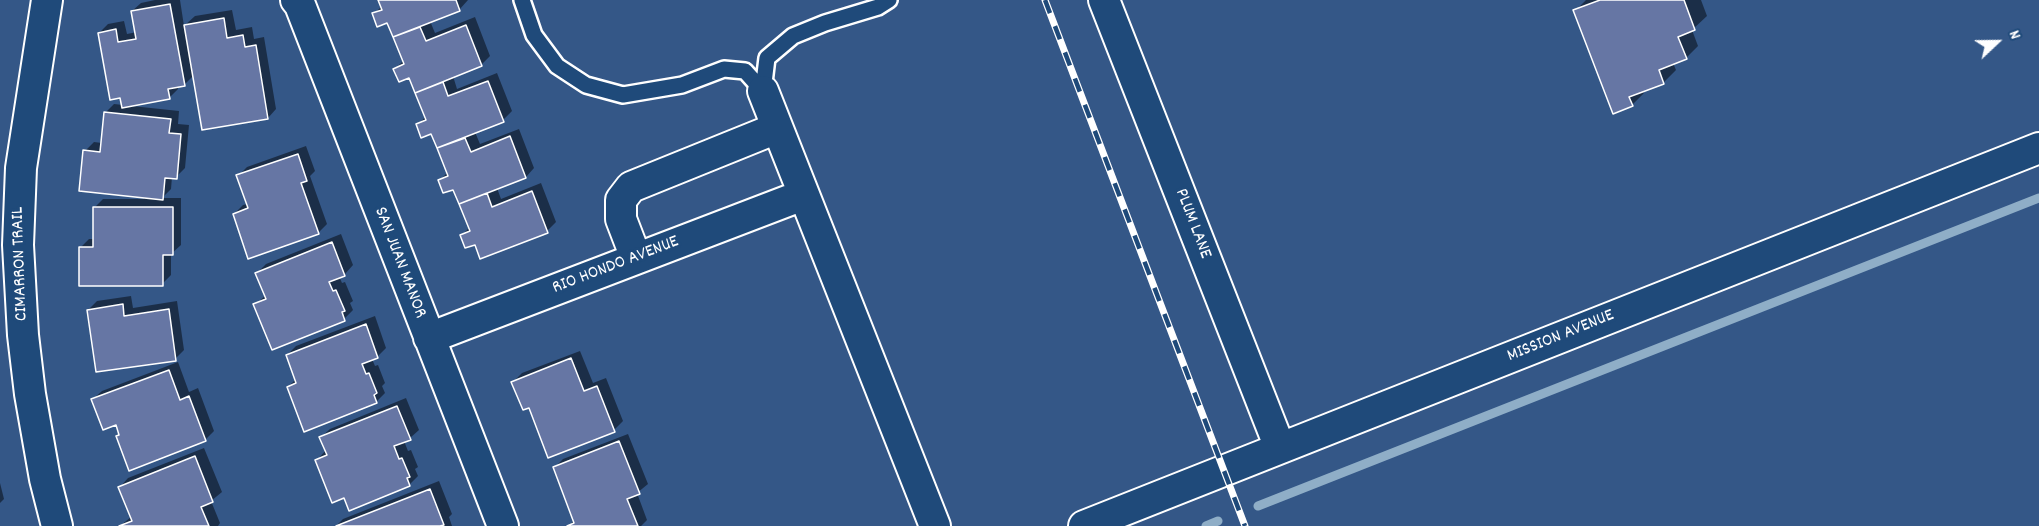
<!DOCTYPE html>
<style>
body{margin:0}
#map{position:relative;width:2039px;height:526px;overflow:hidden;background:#345787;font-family:Dekko,sans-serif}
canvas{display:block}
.north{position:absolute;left:1967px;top:12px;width:60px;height:60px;-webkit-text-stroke:4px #1f4a7a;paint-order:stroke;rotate:68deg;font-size:16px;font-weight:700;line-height:24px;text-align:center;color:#fff}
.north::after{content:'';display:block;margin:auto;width:21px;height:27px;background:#fff;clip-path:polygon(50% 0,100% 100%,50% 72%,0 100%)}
</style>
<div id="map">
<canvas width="2039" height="526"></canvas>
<div class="north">N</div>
</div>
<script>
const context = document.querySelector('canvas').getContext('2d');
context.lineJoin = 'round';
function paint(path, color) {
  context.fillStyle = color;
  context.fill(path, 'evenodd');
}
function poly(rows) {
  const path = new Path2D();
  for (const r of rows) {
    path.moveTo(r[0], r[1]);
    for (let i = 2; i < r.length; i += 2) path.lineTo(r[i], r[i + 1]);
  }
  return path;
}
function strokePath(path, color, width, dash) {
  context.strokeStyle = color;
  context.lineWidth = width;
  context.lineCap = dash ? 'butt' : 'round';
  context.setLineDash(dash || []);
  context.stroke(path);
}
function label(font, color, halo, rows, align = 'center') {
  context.font = font + ' Dekko,sans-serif';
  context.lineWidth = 6;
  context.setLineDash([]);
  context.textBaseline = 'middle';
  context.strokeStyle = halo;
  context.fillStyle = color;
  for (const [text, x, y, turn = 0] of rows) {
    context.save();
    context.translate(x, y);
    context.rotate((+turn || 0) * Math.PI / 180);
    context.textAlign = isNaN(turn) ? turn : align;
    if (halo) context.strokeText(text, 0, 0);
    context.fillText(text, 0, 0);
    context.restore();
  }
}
const shadow = poly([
 [155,0,180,0,184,26,195,16,232,10,236,30,252,27,254,39,264,37,276,109,268,118,194,75,184,85,178,86,178,89,169,98,132,106,179,111,178,124,189,125,185,168,176,177,172,177,171,189,162,198,181,198,181,245,171,254,171,275,162,284,80,248,89,239,94,239,94,208,103,199,144,199,144,196,85,151,94,142,102,143,105,113,114,104,123,105,99,33,108,24,124,21,127,34,137,32,132,11,141,3],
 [380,0,468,0,459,10,430,21,435,33,475,17,490,56,481,65,453,76,457,89,497,73,512,111,503,120,475,132,480,144,519,129,534,168,526,177,497,188,501,199,541,183,556,222,547,231,476,243,462,235,470,227,454,188,440,180,448,172,432,132,418,125,426,116,410,76,395,69,404,60,388,21,374,14,382,6],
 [1586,0,1701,0,1707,16,1692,30,1698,46,1686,58,1673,63,1676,70,1664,82,1643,90,1644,93,1632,105,1575,11],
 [306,146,315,171,310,176,327,224,318,233,234,214,243,205,248,204,238,176,247,167],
 [341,234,353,265,345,274,339,276,342,283,345,282,353,301,350,303,353,310,344,319,255,305,266,295,257,273,266,264],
 [131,296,133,308,177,301,184,350,175,359,88,310,97,301],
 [375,316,386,348,377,357,372,359,375,366,378,365,385,383,382,386,385,393,376,402,288,387,296,379,287,355,296,346],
 [580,351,593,383,606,378,623,421,614,430,529,406,513,382,522,373],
 [178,362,189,392,198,388,214,431,205,440,121,434,117,423,93,399,102,391],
 [406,398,419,430,410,438,404,441,408,451,411,450,418,467,415,469,418,476,409,485,345,496,317,460,326,450,321,437,330,429],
 [628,434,648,484,637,493,647,520,641,526,569,526,575,519,554,468,563,459],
 [204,448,222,492,211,501,220,523,218,526,120,526,131,517,120,487,128,478],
 [439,481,452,514,449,517,452,526,336,526,343,519],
 [0,483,4,499,0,503]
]);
const stream = poly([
 [1258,506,2039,198],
 [1206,526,1218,521]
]);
const building = poly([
 [378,0,456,0,460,11,393,37,387,23,377,27,372,13,382,10,378,0],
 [1600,0,1684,0,1695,30,1678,37,1687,59,1659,70,1664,84,1629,97,1633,106,1613,114,1573,10,1600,0],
 [170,4,185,86,168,89,170,99,122,108,120,98,110,100,98,33,116,29,118,42,136,39,131,11,170,4],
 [224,18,227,38,243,35,245,47,256,45,268,119,202,130,184,25,224,18],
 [466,25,482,66,415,93,409,78,399,82,393,69,404,64,393,37,420,27,426,41,466,25],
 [488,81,504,122,437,148,431,134,421,138,416,124,426,120,415,93,443,82,448,96,488,81],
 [104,112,171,119,169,133,181,134,177,179,165,178,163,200,79,191,83,150,100,152,104,112],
 [510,136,526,178,459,204,453,190,443,193,438,180,448,176,437,148,465,138,471,152,510,136],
 [298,154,307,181,301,183,319,234,248,259,233,214,248,208,236,175,298,154],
 [532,191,548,233,480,259,475,245,465,248,460,235,470,231,459,204,487,193,492,207,532,191],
 [93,207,173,207,173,255,163,255,163,286,79,286,79,247,93,247,93,207],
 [332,242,345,276,329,282,333,291,336,290,345,311,342,312,345,321,272,350,253,304,266,299,255,273,332,242],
 [123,304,124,316,169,309,176,361,96,372,87,310,123,304],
 [366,324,378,358,362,364,366,374,369,373,377,393,374,395,377,403,304,432,287,387,296,383,286,355,366,324],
 [571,358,584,391,597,386,615,432,548,458,529,408,523,410,511,382,571,358],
 [169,370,180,400,189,396,206,441,129,471,116,436,119,435,116,425,103,430,91,399,169,370],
 [397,406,411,440,394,446,399,459,402,458,410,477,407,478,410,486,349,511,344,498,332,503,315,460,327,455,319,437,397,406],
 [619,441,640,494,627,499,638,526,567,526,574,523,553,467,619,441],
 [195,456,213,502,201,507,209,526,119,526,132,521,118,487,195,456],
 [430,489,444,525,440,526,336,526,430,489]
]);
const service = poly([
 [522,0,534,35,557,66,586,85,623,95,682,85,724,69,745,71,763,91],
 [763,91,767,58,793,36,825,23,878,7,889,0]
]);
const minor = poly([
 [47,0,21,168,18,245,23,335,30,394,45,479,57,526],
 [296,0,300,5,503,526],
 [1104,0,1280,448],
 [763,91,935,526],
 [636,258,621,219,621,200,631,187,777,128],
 [429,338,803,195],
 [1084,526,2039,148]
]);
const rail = poly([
 [1045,0,1245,526]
]);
const streetNames = [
 ["PLUM LANE",1192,224,69],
 ["SAN JUAN MANOR",399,263,69],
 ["CIMARRON TRAIL",21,264,-92],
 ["RIO HONDO AVENUE",616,266,-21],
 ["MISSION AVENUE",1561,337,-22]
];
paint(shadow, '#0007');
strokePath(stream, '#8faec7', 9);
paint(building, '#6676a4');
strokePath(building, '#fff', 1.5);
strokePath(service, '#fff', 20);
strokePath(minor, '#fff', 34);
strokePath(service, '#1f4a7a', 15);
strokePath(minor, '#1f4a7a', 30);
strokePath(rail, '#fff', 7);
strokePath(rail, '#1f4a7a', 4.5, [14]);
label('18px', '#fff', '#1f4a7a', streetNames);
</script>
